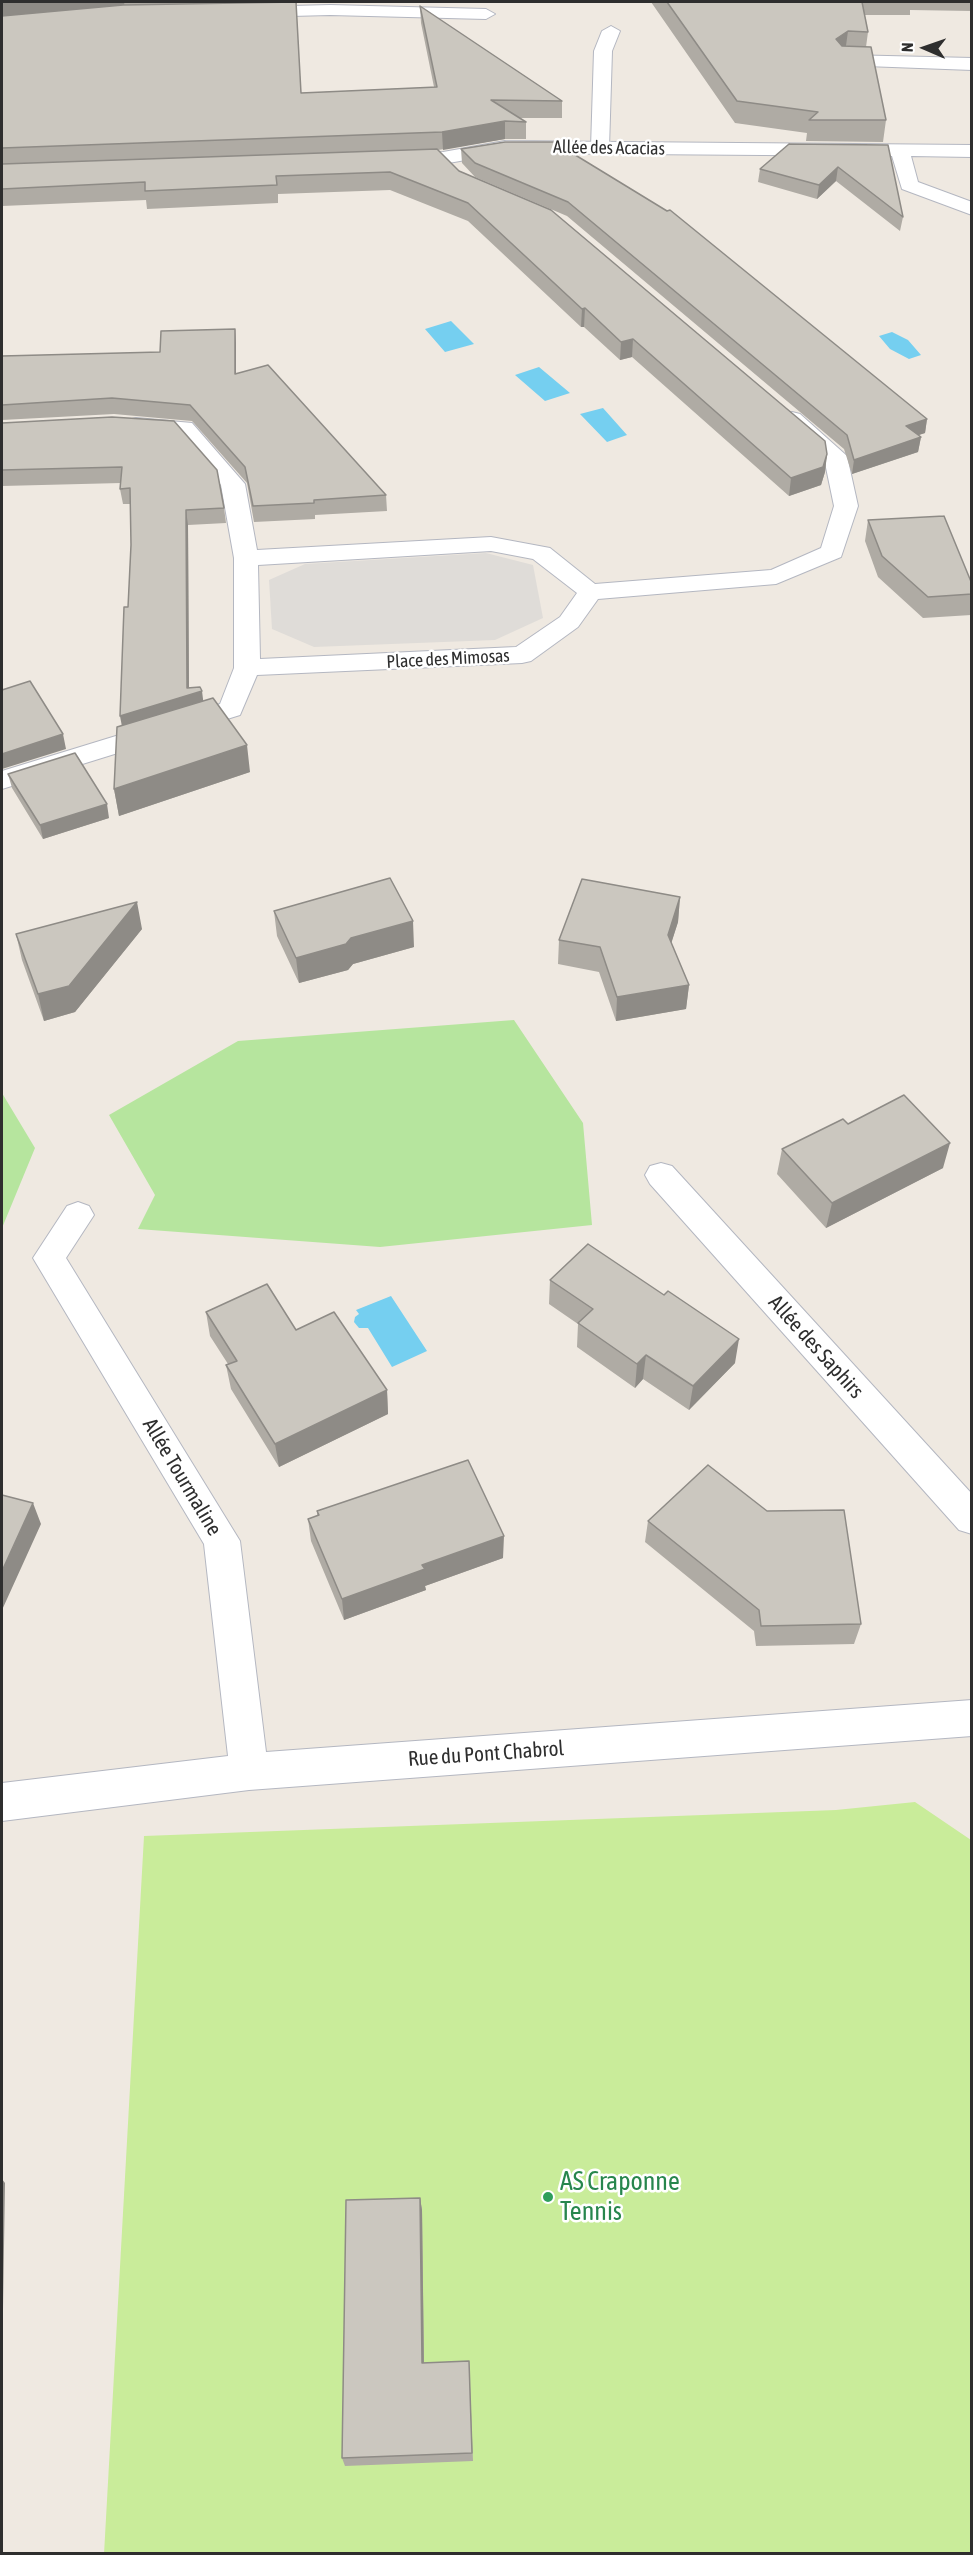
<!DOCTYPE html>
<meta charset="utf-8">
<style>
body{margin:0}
#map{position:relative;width:973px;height:2555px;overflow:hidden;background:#efe9e1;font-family:"Asap Condensed",sans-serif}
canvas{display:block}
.frame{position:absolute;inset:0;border:3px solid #2e2e2e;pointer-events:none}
.north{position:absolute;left:895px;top:18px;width:60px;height:60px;-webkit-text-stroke:4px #fff;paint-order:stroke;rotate:272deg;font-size:16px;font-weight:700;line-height:24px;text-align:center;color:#2e2e2e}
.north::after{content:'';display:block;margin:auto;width:21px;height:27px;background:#2e2e2e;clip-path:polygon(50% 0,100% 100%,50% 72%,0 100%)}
</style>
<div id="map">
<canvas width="973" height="2555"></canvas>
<div class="frame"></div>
<div class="north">N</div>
</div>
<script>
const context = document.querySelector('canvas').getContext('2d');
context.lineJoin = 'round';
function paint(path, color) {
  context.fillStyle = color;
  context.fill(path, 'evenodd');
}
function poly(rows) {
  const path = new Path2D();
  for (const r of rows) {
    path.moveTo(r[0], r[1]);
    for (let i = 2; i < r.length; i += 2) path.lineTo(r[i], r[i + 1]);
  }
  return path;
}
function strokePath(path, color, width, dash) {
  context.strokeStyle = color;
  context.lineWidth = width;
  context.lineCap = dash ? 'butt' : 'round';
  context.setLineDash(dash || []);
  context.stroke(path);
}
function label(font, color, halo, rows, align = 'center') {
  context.font = font + ' "Asap Condensed",sans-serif';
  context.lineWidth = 5;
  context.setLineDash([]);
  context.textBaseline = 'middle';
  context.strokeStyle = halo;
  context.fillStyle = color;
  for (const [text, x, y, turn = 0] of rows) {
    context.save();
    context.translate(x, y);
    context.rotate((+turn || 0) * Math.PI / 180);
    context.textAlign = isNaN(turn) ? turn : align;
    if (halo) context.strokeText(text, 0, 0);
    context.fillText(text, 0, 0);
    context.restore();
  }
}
const green = poly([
 [514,1020,583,1123,592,1225,380,1247,138,1229,155,1195,109,1115,238,1041],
 [2,1093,35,1148,2,1228]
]);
const pitch = poly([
 [915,1802,971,1840,971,2553,104,2554,144,1836,836,1810]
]);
const plaza = poly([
 [486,553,533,565,543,618,495,640,314,647,272,629,269,580,305,564]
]);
const water = poly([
 [451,321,474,344,445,352,425,329],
 [892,332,908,340,921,355,909,359,890,349,879,336],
 [539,367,570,393,545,401,515,375],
 [603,408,627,435,607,442,580,414],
 [391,1296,427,1351,392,1367,368,1328,359,1328,354,1322,355,1317,359,1314,356,1310]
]);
const lane = poly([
 [611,26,620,31,612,51,609,148,600,154,591,148,594,51,602,31,611,26]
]);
const street = poly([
 [330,5,486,9,495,14,486,19,330,15,252,17,243,12,252,7,330,5],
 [845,55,972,58,972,70,839,65,836,61,845,55],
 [505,141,972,145,972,157,911,156,918,182,972,202,972,215,902,189,892,156,505,153,443,164,401,165,391,159,401,153,443,152,505,141],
 [792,412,800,414,847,456,858,506,841,557,776,584,598,599,578,627,531,661,522,663,257,675,240,715,2,789,2,771,220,704,234,668,234,558,221,485,177,434,128,430,125,425,128,420,136,418,192,423,245,484,257,550,491,537,550,548,595,584,771,570,821,548,834,506,824,458,781,419,784,414,792,412],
 [491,551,533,559,577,593,560,617,516,647,260,659,258,565,491,551],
 [661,1163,672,1166,972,1494,972,1534,959,1530,650,1184,645,1175,650,1166,661,1163],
 [78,1202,89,1206,94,1215,66,1258,240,1541,266,1752,972,1700,972,1736,249,1790,2,1821,2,1783,228,1756,204,1544,33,1258,67,1206,78,1202]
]);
const wall = poly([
 [2,2,297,2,297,4,296,4,301,93,434,87,421,23,420,6,562,101,562,118,520,118,526,122,526,139,505,139,438,150,459,171,827,454,825,472,821,485,789,496,632,357,620,360,584,327,581,327,468,221,390,190,278,194,278,203,147,209,146,200,2,206],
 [651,2,972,2,972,11,910,10,910,15,864,15,868,32,866,47,886,120,883,142,806,141,807,133,735,123],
 [505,142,927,419,925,433,918,435,921,437,918,452,852,474,844,449,567,216,475,177,462,163,461,149],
 [888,145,903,217,900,231,836,181,817,199,758,182,760,169],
 [235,329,236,345,236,374,386,495,387,511,315,515,315,519,254,522,247,483,192,421,114,414,2,420,2,356,160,352],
 [112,417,224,508,226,523,188,525,189,688,203,701,250,772,119,816,114,789,122,726,128,607,131,545,131,504,123,504,120,489,121,483,2,486,2,423],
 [868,520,972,584,971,615,923,618,878,577,865,541],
 [8,774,109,818,43,839,12,788],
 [680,897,678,922,671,943,689,985,686,1009,616,1021,599,972,558,964,559,940],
 [274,911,414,947,353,964,348,970,299,983,277,936],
 [142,929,75,1012,44,1021,22,960,16,934],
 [848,1124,943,1168,826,1228,777,1174,782,1149],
 [550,1280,735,1363,689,1410,643,1379,635,1388,577,1347,578,1324,549,1304],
 [206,1312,296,1330,387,1390,388,1414,279,1467,231,1389,226,1365,228,1364,210,1336],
 [317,1511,503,1558,425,1586,426,1590,344,1620,311,1541,308,1519,317,1516],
 [648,1521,861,1624,854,1644,756,1646,754,1631,645,1542],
 [420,2198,422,2210,424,2363,469,2361,473,2461,345,2466,342,2458]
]);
const shadedWall = poly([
 [2,2,124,2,125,8,2,21],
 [848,31,845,53,836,39],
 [505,121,505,139,443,150,442,132],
 [838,167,836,181,817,199,819,185],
 [585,308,584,327,581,327,582,309],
 [235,329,236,345,236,390,235,374],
 [633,339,632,357,620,360,621,342],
 [927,419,925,433,904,440,906,426],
 [921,437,918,452,852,474,854,460],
 [827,454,825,472,821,485,789,496,791,478],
 [186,510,188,525,189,695,202,691,204,707,123,732,120,716,187,688],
 [63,734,66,749,2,769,2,754],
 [247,745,250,772,119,816,114,789],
 [107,804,109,818,43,839,40,825],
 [680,897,678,922,666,960,668,935],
 [137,902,142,929,75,1012,44,1021,38,994],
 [413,921,414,947,353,964,348,970,299,983,296,958,351,938],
 [689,985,686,1009,616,1021,617,997],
 [950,1143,943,1168,826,1228,832,1203],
 [739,1339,735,1363,689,1410,693,1386],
 [646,1355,643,1379,635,1388,637,1364],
 [387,1390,388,1414,279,1467,275,1444],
 [33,1503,41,1524,2,1610,2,1571],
 [504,1536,503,1558,425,1586,426,1590,344,1620,342,1599,422,1565],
 [2,2179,5,2183,3,2309,2,2308],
 [420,2198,422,2210,424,2373,422,2363]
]);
const building = poly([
 [296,2,301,93,437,87,420,6,562,101,491,100,526,122,505,121,442,132,2,148,2,16,123,5,296,2],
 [667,2,862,2,868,32,848,31,836,39,842,46,871,47,886,120,809,120,818,112,737,101,667,2],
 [505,142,554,142,667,211,670,210,927,419,906,426,921,437,854,460,847,435,568,202,475,163,461,149,505,142],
 [789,144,888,145,903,217,838,167,819,185,760,169,789,144],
 [437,149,459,171,551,210,825,441,827,454,823,467,791,478,633,339,621,342,585,308,582,309,468,203,390,172,276,176,277,185,145,191,145,182,2,189,2,164,437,149],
 [235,329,235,374,268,365,386,495,314,500,314,503,253,506,245,467,190,405,112,398,2,405,2,356,160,352,161,331,235,329],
 [112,417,174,421,217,470,224,508,186,510,187,688,200,687,202,691,120,716,124,607,128,607,131,545,130,488,120,489,122,467,2,470,2,423,112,417],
 [944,516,972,584,972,594,928,597,882,556,868,520,944,516],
 [30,681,63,734,2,754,2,690,30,681],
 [213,698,247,745,114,789,117,727,213,698],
 [75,753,107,804,40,825,8,774,75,753],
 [390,878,413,921,351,938,346,944,296,958,274,911,390,878],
 [582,879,680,897,668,935,689,985,617,997,600,947,559,940,582,879],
 [137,902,69,986,38,994,16,934,137,902],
 [904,1095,950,1143,832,1203,782,1149,843,1119,848,1124,904,1095],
 [588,1244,664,1295,668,1291,739,1339,693,1386,646,1355,637,1364,578,1323,593,1309,550,1280,588,1244],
 [267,1284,296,1330,334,1312,387,1390,275,1444,226,1365,237,1361,206,1312,267,1284],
 [468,1460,504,1536,422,1565,425,1569,342,1599,308,1519,319,1515,317,1511,468,1460],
 [708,1465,767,1511,844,1510,861,1624,761,1626,759,1610,648,1521,708,1465],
 [2,1495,33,1503,2,1571,2,1495],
 [420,2198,422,2363,469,2361,472,2453,342,2458,346,2200,420,2198]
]);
const markers = [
 [548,2197,6,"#2e9e5b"]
];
const farStreetnames = [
 ["Allée des Acacias",609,148,1],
 ["Place des Mimosas",448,659,-3]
];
const streetNames = [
 ["Allée des Saphirs",816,1347,48],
 ["Allée Tourmaline",182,1477,59],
 ["Rue du Pont Chabrol",486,1754,-4]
];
const nearLeisurenames = [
 ["AS Craponne",560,2182],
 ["Tennis",560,2212]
];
paint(green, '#b6e59e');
paint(pitch, '#c9ec9a');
paint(plaza, '#dfdcd8');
paint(water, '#75cff0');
strokePath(lane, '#b4b7c1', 2);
strokePath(street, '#b4b7c1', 2);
paint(lane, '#fff');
paint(street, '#fff');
paint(wall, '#afaba4');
paint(shadedWall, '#8e8b86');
paint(building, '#cbc7bf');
strokePath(building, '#8e8b86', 1.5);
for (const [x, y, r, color] of markers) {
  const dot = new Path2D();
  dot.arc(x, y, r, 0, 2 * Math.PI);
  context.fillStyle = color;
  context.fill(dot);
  strokePath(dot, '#fff', 2);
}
label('18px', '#2e2e2e', '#fff', farStreetnames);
label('21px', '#2e2e2e', '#fff', streetNames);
label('26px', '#27864d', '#fff', nearLeisurenames, 'left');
</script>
